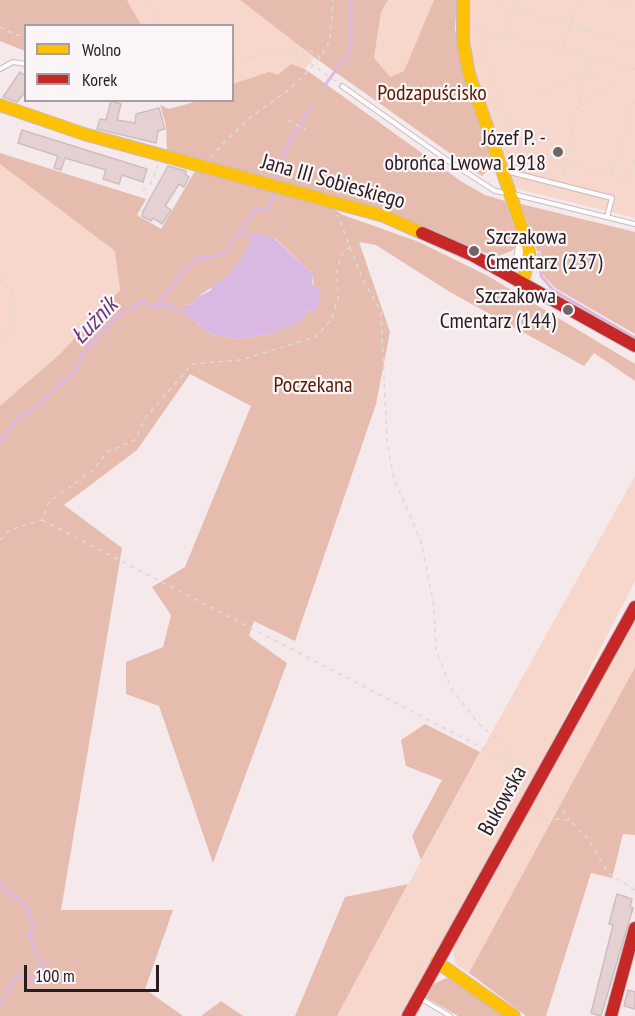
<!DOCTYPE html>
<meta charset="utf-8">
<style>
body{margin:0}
#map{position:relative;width:635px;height:1016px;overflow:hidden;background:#f5e9ec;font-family:"PT Sans Narrow",sans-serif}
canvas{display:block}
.legend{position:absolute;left:24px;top:24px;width:210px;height:78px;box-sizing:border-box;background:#fbf5f7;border:2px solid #a69ea1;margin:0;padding:8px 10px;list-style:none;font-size:18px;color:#271c1f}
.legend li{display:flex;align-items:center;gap:12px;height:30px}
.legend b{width:30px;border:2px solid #a69ea1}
.scale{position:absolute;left:24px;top:965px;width:135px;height:27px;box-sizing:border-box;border:3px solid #271c1f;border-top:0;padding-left:8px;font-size:18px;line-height:21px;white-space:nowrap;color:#271c1f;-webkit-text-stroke:4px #fbf5f7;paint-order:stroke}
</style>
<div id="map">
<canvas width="635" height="1016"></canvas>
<ul class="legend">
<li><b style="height:8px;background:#ffc107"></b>Wolno</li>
<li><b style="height:8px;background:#c62828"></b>Korek</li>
</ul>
<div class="scale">100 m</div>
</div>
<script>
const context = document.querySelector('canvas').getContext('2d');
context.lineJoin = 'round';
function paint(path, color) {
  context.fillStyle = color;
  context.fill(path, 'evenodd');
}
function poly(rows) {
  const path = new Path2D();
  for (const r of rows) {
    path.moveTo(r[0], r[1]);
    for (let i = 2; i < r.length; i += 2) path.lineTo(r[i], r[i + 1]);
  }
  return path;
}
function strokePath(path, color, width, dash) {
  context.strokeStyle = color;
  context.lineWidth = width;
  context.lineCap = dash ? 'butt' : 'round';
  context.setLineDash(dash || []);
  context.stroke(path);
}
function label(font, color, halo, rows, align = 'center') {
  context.font = font + ' "PT Sans Narrow",sans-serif';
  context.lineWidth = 4.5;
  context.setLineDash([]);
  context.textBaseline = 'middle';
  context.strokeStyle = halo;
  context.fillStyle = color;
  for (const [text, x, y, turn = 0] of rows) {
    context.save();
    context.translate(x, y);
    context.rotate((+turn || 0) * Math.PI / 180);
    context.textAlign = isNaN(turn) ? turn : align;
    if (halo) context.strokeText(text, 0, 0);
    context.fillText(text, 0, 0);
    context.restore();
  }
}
const green = poly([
 [127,0,240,0,314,57,305,69,291,64,278,76,233,84,232,26,141,25],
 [388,0,434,0,404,71,390,77,374,59,381,11],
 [468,0,635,0,635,218,514,188,479,88,467,33],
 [0,164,116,251,120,290,61,353,0,406],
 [635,476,635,581,506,832,403,1016,337,1016,465,780],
 [635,619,635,667,469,973,455,964,453,949]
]);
const forest = poly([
 [0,0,127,0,141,25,26,26,25,51,0,41],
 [240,0,388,0,381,12,374,58,390,77,404,71,434,0,457,0,455,29,460,55,467,85,493,165,482,176,314,57],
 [291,64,305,69,462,182,485,195,505,201,517,236,516,246,512,251,495,257,376,207,167,150,166,125,160,105,169,109,198,101,232,100,233,84,269,72,278,75],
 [0,153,146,199,137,215,161,229,195,171,332,208,343,215,419,242,488,276,635,364,635,381,594,353,584,366,450,292,376,245,359,242,390,332,376,404,295,641,254,621,249,636,287,663,213,863,159,706,126,694,126,662,163,647,171,615,152,587,185,567,251,406,190,374,137,450,64,505,122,548,61,910,173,910,145,989,183,1016,0,1016,0,406,61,353,120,290,115,251,0,164],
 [255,234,275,238,313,274,314,313,308,310,300,322,270,334,238,339,214,335,203,330,184,305,192,304,197,297,223,280,241,259],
 [521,204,635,232,635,334,555,288,542,274,541,252,537,251],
 [635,667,635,835,623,834,612,878,591,873,546,1016,526,1016,469,973],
 [425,724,480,752,421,860,412,836,442,780,406,766,401,740],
 [408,884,337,1016,295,1016,345,897],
 [446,978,453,979,505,1016,458,1016,425,997,432,985],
 [221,1001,243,1016,201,1016]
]);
const water = poly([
 [255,233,274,238,313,274,312,284,319,289,320,301,314,313,308,310,300,322,270,334,238,339,214,335,203,330,198,323,190,320,184,305,192,304,197,297,210,291,215,282,223,280,241,259]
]);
const stream = poly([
 [323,88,351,49,351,0],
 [277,183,278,171,287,146,311,107],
 [239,233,253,236],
 [539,254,541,276,553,290,635,338],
 [157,306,169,305,176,311,185,313],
 [0,440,21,415,34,409,77,369,83,353,117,316,137,306,141,300,151,307,157,305,186,268,199,258,217,256,228,249,255,209,268,209,276,190],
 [0,883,28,909,33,928,29,936,44,970,42,976,37,980,20,976,12,980,10,990,0,1004]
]);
const building = poly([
 [20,72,26,76,26,91,17,102,3,97,20,72],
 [111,101,121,104,117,120,135,123,136,114,159,108,165,129,158,131,156,143,97,129,100,119,106,120,111,101],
 [22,130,147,169,143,182,122,175,119,184,103,179,106,170,65,158,61,170,54,168,58,156,18,143,22,130],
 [168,166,186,171,185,174,189,177,184,187,179,184,165,206,171,210,162,224,153,218,151,221,142,216,143,211,168,166],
 [617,894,632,899,630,907,633,908,601,1016,591,1013,613,925,609,924,617,894],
 [628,990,635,992,635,1009,624,1006,628,990]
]);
const path = poly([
 [150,0,160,26],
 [609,0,635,8],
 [499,6,635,44],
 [0,27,16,35,26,36],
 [507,34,516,0],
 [563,48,578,0],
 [302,57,310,51,320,57],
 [232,65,259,54,279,53,295,55,310,63],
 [635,69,477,28,514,146,567,164,629,180,635,160],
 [539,96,559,83,602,74],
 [580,106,618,84],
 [288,120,306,130],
 [210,157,248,119,290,89,321,57,330,40,333,0],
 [564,172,589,57],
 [611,173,635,97],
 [143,191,151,183,158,165],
 [350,247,363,280,381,312,387,442,394,479,421,541,434,606,436,651,451,688,477,722,503,745,509,759],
 [500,259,509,255],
 [0,278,14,297,15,308,12,322,0,345],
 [42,520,531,773],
 [0,540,10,530,42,520,49,502,93,470,107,452,135,440,146,417,192,364,241,360,315,337,331,320,338,298,337,269,343,252,350,247,338,215],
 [548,788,570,821],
 [528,823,558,819,570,821,588,839,608,873,635,890]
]);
const lane = poly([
 [0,69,13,62,26,64],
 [342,86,444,158,495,191,506,193],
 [506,171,612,198,607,217],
 [513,194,635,224],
 [420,998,450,1016]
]);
const street = poly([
 [507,274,518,258,522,236]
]);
const slow = poly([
 [463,0,463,41,469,74,528,246,530,258,522,282],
 [0,105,84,134,384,216,422,233],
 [437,962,514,1016]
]);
const jam = poly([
 [422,233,472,255,635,346],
 [408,1016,635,607],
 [611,1016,635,928]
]);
const pathBridge = poly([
 [310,63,342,86]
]);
const markers = [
 [558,152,6,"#6f6467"],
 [474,251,6,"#6f6467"],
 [568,310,6,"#6f6467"]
];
const parkNames = [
 ["Podzapuścisko",432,94],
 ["Poczekana",313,386]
];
const poiNames = [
 ["Józef P. -",546,139],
 ["obrońca Lwowa 1918",546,164],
 ["Szczakowa",486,238,"left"],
 ["Cmentarz (237)",486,263,"left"],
 ["Szczakowa",556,297],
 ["Cmentarz (144)",556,322]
];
const streetNames = [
 ["Jana III Sobieskiego",333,182,16],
 ["Bukowska",503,801,-61]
];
const waterNames = [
 ["Łużnik",95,321,-46]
];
paint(green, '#f7d6cb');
paint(forest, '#e6bcae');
paint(water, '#d9b9e1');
strokePath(stream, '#d9b9e1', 3);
paint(building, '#e5d1d2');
strokePath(building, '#cbbfc1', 1.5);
strokePath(lane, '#c7bcbf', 6);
strokePath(street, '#c7bcbf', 10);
strokePath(slow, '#c7bcbf', 14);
strokePath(jam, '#c7bcbf', 14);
strokePath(path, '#dcd9d9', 1.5, [4.5, 4.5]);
strokePath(lane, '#fefcfc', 4);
strokePath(street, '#fefcfc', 8);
strokePath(slow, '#ffc107', 12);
strokePath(jam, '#c62828', 12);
strokePath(pathBridge, '#dcd9d9', 1.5, [4.5, 4.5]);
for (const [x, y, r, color] of markers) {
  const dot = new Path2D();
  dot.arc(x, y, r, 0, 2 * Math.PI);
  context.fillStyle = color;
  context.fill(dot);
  strokePath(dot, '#fbf5f7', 2);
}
label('22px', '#581d00', '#fbf5f7', parkNames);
label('22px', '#271c1f', '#fbf5f7', poiNames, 'right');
label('22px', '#271c1f', '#fbf5f7', streetNames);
label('italic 24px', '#69377a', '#fbf5f7', waterNames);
</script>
